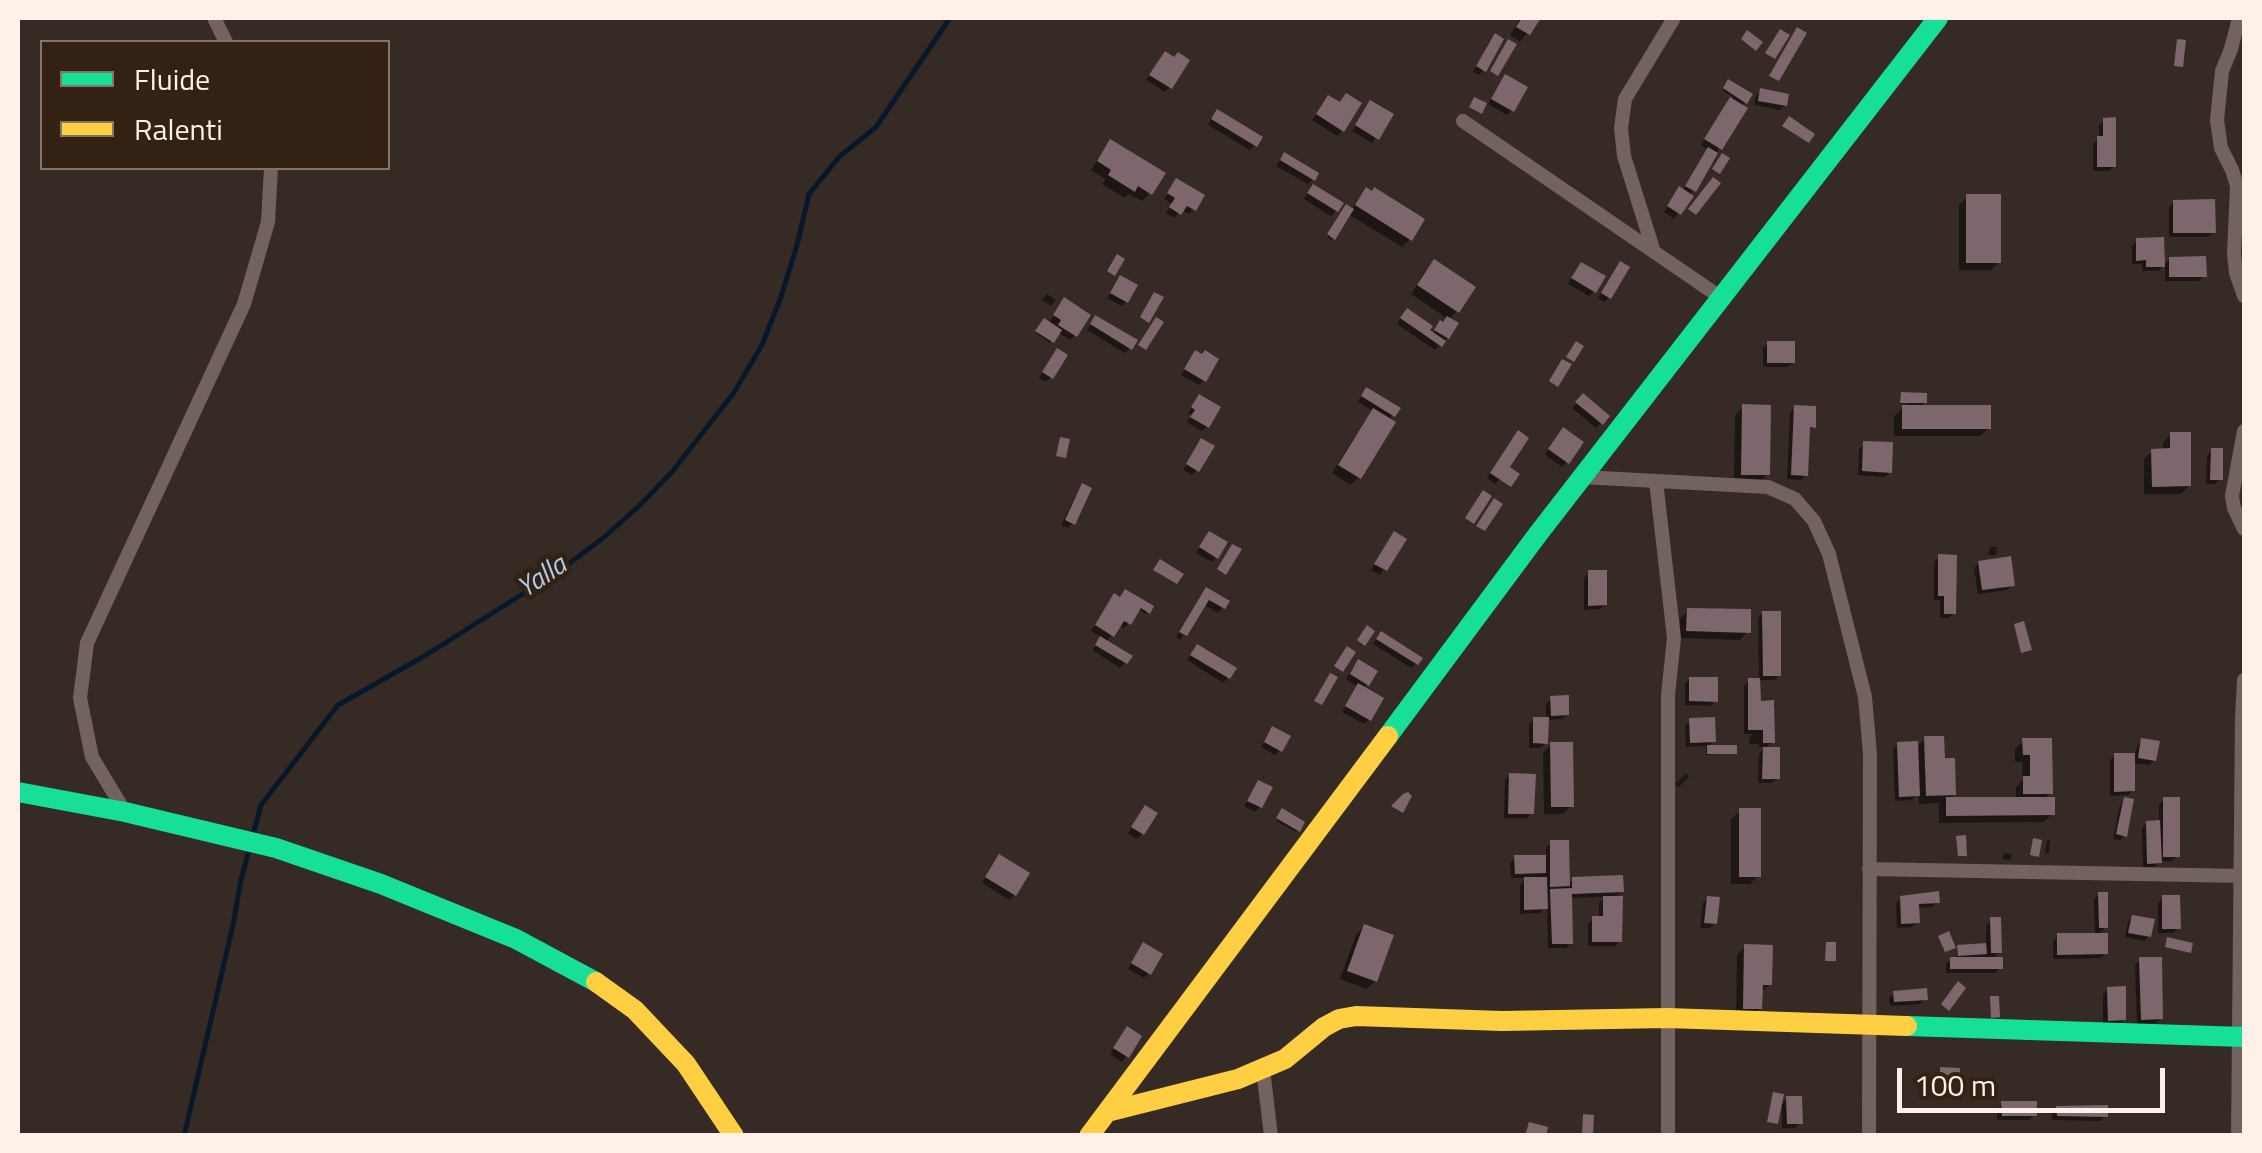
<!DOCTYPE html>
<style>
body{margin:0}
#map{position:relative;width:2262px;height:1153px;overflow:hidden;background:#362b24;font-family:"Titillium Web",sans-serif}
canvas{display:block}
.frame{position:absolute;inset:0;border:20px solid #fef1e9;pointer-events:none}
.legend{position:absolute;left:40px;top:40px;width:350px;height:130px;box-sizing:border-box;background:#332114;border:2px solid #847469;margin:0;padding:12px 18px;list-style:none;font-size:30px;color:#fef1e9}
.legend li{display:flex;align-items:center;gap:20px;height:50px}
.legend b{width:50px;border:2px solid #847469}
.scale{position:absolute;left:1897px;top:1068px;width:268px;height:45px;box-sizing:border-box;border:5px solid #fef1e9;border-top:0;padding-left:12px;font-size:30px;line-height:35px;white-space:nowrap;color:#fef1e9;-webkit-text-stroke:8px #332114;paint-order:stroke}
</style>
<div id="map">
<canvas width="2262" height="1153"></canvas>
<div class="frame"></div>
<ul class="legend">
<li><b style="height:12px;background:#16e098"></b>Fluide</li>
<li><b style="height:12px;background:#ffcf43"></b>Ralenti</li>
</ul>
<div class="scale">100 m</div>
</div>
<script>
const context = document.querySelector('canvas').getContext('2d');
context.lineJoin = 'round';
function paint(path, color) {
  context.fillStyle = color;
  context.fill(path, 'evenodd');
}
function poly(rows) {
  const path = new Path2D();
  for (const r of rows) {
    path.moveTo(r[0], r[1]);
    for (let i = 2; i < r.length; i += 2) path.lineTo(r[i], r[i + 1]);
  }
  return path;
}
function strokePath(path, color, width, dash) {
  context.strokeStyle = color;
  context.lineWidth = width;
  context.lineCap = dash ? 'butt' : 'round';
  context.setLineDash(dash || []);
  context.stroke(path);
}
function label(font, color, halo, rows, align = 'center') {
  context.font = font + ' "Titillium Web",sans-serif';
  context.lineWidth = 10;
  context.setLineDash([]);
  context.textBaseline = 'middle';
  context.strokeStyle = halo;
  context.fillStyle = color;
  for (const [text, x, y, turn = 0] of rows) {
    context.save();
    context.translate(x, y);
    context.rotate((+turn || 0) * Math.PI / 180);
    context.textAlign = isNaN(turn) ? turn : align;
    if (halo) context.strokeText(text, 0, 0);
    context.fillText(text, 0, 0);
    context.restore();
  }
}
const shadow = poly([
 [1521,18,1538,18,1520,42,1510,35],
 [1490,41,1484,70,1479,75,1473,72],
 [1160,59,1170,87,1165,92,1146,80],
 [1505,77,1512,110,1507,115,1488,104],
 [1727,84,1745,102,1741,107,1744,109,1674,219,1664,212,1675,194,1682,191,1708,150,1701,145,1725,105,1733,97,1723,91],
 [1761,91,1785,105,1780,110,1754,105,1756,96],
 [1328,98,1342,131,1337,136,1312,120],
 [1366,108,1390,115,1372,143,1352,131],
 [1212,117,1255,145,1250,150,1208,125],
 [2104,120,2114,166,2109,171,2093,171,2093,144,2099,138,2099,125],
 [1111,142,1150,193,1142,201,1129,194,1125,198,1102,184,1105,179,1091,170,1103,150],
 [1284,155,1313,179,1308,184,1276,166],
 [1172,186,1194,209,1189,214,1181,210,1174,218,1166,213,1172,204,1164,199],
 [1366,190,1410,239,1402,247,1348,214,1333,238,1331,240,1327,237,1345,209,1351,210],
 [1308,192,1336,211,1331,216,1304,199],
 [1967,197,1999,262,1991,270,1959,270,1959,205],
 [2174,202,2213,232,2208,237,2169,237,2169,207],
 [2137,241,2163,266,2158,271,2142,271,2142,264,2132,264,2132,246],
 [2170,259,2204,276,2199,281,2165,281,2165,264],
 [1434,262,1457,311,1448,320,1447,338,1435,350,1397,324,1402,316,1432,335,1440,323,1443,325,1448,319,1411,294,1426,270],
 [1576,270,1594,291,1589,296,1568,284],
 [1615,270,1609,297,1604,302,1598,298],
 [1120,278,1126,301,1122,306,1107,298],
 [1047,294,1056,300,1051,306,1042,300],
 [1060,305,1075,335,1070,340,1058,332,1050,343,1036,333,1044,322,1048,324],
 [1091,323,1130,348,1125,353,1087,330],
 [1768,343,1793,362,1788,367,1763,367,1763,348],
 [1195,353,1204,380,1199,385,1181,375],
 [1052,356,1051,377,1046,382,1039,378],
 [1362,395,1397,409,1389,420,1359,477,1351,485,1332,473,1366,419,1373,411,1358,402],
 [1902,395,1925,402,1919,408,1989,428,1980,436,1894,436,1894,416,1907,404,1900,404],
 [1583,396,1607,416,1596,428,1572,408],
 [1194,402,1207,426,1202,431,1187,422,1192,415,1188,413],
 [1743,407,1768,474,1759,482,1734,482,1735,415],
 [1795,408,1813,426,1807,432,1806,475,1801,480,1787,479,1790,413],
 [2171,434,2189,485,2181,494,2144,494,2144,459,2152,451,2163,451,2163,443],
 [1558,435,1567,462,1562,467,1545,455],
 [1513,438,1500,479,1495,484,1487,478],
 [1864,444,1890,472,1885,477,1858,475,1859,449],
 [1197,446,1197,470,1192,475,1183,470],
 [2212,450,2220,479,2215,484,2206,484,2207,456],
 [1083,486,1073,523,1068,528,1061,525,1078,491],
 [1205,539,1216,557,1212,562,1196,553],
 [1390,539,1403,539,1380,575,1371,570],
 [1990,547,1997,547,1996,555,1988,555],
 [1939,557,1954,613,1949,618,1940,618,1940,600,1934,600,1934,562],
 [1979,563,2012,585,2007,590,1978,594,1974,568],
 [1589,573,1605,604,1600,609,1584,610,1584,578],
 [1201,595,1223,608,1218,613,1203,604,1180,640,1176,637],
 [1114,596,1151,607,1146,614,1137,609,1129,623,1124,628,1119,625,1106,642,1125,663,1120,668,1092,650,1102,638,1091,631],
 [1688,610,1748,631,1740,640,1679,638,1680,619],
 [1763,613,1779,675,1774,680,1759,680,1758,618],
 [1376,639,1416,664,1411,668,1373,644],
 [1193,652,1228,678,1223,683,1187,660],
 [1354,667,1367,684,1362,689,1369,720,1364,724,1342,712,1358,687,1346,679],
 [1690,679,1716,700,1711,706,1685,705,1685,684],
 [1749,681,1772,742,1765,749,1777,778,1772,783,1758,783,1759,754,1766,747,1759,747,1759,744,1749,744,1749,738,1753,734,1744,734,1744,686],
 [1551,699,1567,714,1562,719,1546,720,1546,704],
 [1534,719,1546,743,1540,748,1529,748,1529,724],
 [1690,721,1714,741,1707,748,1735,753,1706,755,1706,746,1686,747,1685,726],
 [1268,734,1280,750,1275,755,1261,747],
 [1925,739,1942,761,1952,760,1953,800,2016,799,2016,787,2023,780,2022,762,2015,762,2015,749,2023,741,2050,793,2044,799,2052,814,2044,822,1939,823,1939,803,1919,804,1918,794,1912,800,1895,801,1893,749,1898,744,1916,748],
 [2142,741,2154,760,2149,765,2133,763,2133,790,2128,795,2110,796,2110,760,2115,755,2135,755,2137,746],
 [1551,745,1571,806,1563,814,1544,814,1543,753],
 [1686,773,1689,777,1679,787,1675,784],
 [1510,775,1532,813,1527,818,1504,818,1505,780],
 [1258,783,1260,807,1255,812,1244,806],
 [2164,799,2177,856,2172,861,2161,861,2154,867,2143,868,2142,828,2147,823,2159,823,2159,805],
 [2125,800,2125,835,2120,840,2113,839,2120,805],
 [1283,811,1302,823,1296,832,1276,821],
 [1740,811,1758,876,1750,884,1731,884,1731,819],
 [1141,813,1142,834,1137,839,1128,833],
 [2047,840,2050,840,2049,853,2045,853],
 [1551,843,1567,886,1573,880,1621,891,1614,899,1620,941,1615,946,1588,946,1588,924,1593,919,1599,919,1599,903,1605,897,1570,898,1571,943,1566,948,1548,948,1547,907,1540,913,1520,914,1520,885,1527,878,1511,878,1510,863,1515,858,1546,857,1546,848],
 [2004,853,2012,854,2010,860,2002,859],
 [994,862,1014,895,1010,900,982,883],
 [2099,894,2106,927,2098,935,2106,953,2101,958,2053,959,2053,941,2058,936,2095,935,2094,899],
 [1708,898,1715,923,1710,928,1700,928,1703,903],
 [1901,898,1937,902,1932,907,1917,908,1917,922,1912,927,1897,928,1896,904],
 [2163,898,2178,928,2173,933,2158,933,2158,903],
 [2133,917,2149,936,2144,941,2125,937,2128,922],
 [1991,920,1999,952,1992,959,2000,968,1995,973,1946,973,1946,964,1951,959,1957,959,1958,947,1986,945,1986,925],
 [1364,927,1375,981,1367,989,1340,979,1356,935],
 [1143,945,1149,973,1144,978,1128,969],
 [1745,946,1770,984,1762,992,1760,1008,1751,1016,1736,1016,1737,955],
 [2140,960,2161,1018,2156,1023,2137,1024,2135,965],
 [2108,989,2124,1019,2119,1024,2103,1024,2103,994],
 [1894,993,1925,999,1920,1004,1890,1006,1889,998],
 [1122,1034,1139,1037,1122,1062,1110,1054],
 [1787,1099,1800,1123,1795,1128,1782,1128,1782,1104],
 [2002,1104,2034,1115,2029,1120,1997,1120,1997,1109],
 [2057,1108,2106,1116,2100,1121,2052,1120,2052,1113]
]);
const stream = poly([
 [253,835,261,805,338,705,426,655,562,569,603,538,638,507,671,473,733,394,762,345,781,297,797,245,809,194,839,157,876,127,950,18],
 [184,1136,233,925,241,880,250,846]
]);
const building = poly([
 [1522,18,1541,18,1530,35,1516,27],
 [1797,27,1807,33,1779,81,1769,76],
 [1780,29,1790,35,1775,59,1765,53],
 [1747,30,1763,42,1756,51,1741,39],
 [1495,33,1504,39,1486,72,1476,66],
 [1508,39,1517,44,1498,76,1490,71],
 [2177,39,2186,40,2183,67,2174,66],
 [1165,51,1174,57,1178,52,1190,60,1172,89,1149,75],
 [1505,74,1528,87,1514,112,1491,99],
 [1728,79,1753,94,1747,104,1723,88],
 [1760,88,1789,94,1787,106,1758,101],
 [1346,93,1362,103,1344,132,1316,114,1328,95,1340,102],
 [1474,97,1487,103,1482,114,1469,107],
 [1730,97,1748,108,1722,150,1704,139],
 [1370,100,1394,114,1379,140,1355,125],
 [1217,109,1263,137,1257,147,1211,119],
 [1789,116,1815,134,1809,143,1782,126],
 [2116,117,2116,167,2097,167,2097,136,2103,136,2103,118],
 [1110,139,1166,173,1152,195,1138,186,1135,192,1108,175,1111,170,1097,161],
 [1708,147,1718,153,1696,192,1685,186],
 [1284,152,1319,173,1315,181,1280,160],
 [1722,153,1730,158,1720,174,1712,169],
 [1713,177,1721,183,1696,215,1688,209],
 [1176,178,1205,195,1196,211,1187,206,1181,215,1169,207,1175,198,1167,193],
 [1313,184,1344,203,1338,212,1307,193],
 [1679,186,1694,196,1681,215,1667,206],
 [1366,187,1372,191,1374,187,1425,219,1412,241,1355,205],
 [1966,194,2001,194,2001,263,1966,263],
 [2215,199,2216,233,2173,233,2173,200],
 [1346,204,1354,209,1335,240,1327,234],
 [2164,237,2165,267,2146,267,2146,260,2136,261,2136,238],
 [1117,254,1125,259,1115,276,1107,271],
 [2206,256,2207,277,2169,277,2169,257],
 [1434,259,1476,287,1459,313,1417,285],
 [1620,261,1630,267,1611,299,1601,293],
 [1581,262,1606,276,1596,293,1571,278],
 [1120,275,1138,285,1128,303,1110,293],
 [1154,292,1164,297,1149,323,1140,317],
 [1064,297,1091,315,1077,337,1058,325,1061,320,1053,315],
 [1407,308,1433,326,1430,330,1446,341,1442,347,1400,318],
 [1095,315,1138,340,1132,350,1090,324],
 [1447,316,1459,323,1449,339,1434,330,1440,320,1443,322],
 [1156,317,1164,322,1146,350,1138,345],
 [1044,318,1062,330,1054,343,1035,331],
 [1576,341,1584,346,1574,362,1566,357],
 [1767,341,1795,341,1795,363,1767,363],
 [1057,348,1068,355,1053,379,1042,372],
 [1195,350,1202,354,1205,350,1219,359,1206,382,1184,369],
 [1562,359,1572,364,1558,387,1549,381],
 [1366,387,1401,408,1395,417,1361,396],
 [1901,392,1927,393,1927,403,1900,403],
 [1583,393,1610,416,1603,425,1575,402],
 [1199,394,1221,407,1209,428,1190,417,1195,410,1191,407],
 [1742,404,1771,405,1770,475,1741,475],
 [1794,405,1816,406,1816,428,1810,427,1808,476,1791,475],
 [1902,405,1991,405,1991,429,1902,429],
 [1373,408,1396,422,1361,479,1338,465],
 [1563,427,1584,442,1569,464,1548,449],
 [1518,430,1529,438,1510,467,1520,474,1511,487,1490,473],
 [2170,432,2191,432,2191,486,2152,487,2151,449,2170,448],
 [1060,437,1070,439,1066,458,1056,456],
 [1201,438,1215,446,1199,472,1186,464],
 [1863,441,1893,442,1892,473,1862,471],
 [2211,448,2223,448,2223,480,2210,480],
 [1082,483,1092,488,1075,525,1065,520],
 [1483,490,1492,496,1474,524,1465,518],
 [1494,498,1503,504,1485,531,1476,526],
 [1209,531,1228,542,1218,559,1199,547],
 [1394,531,1407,539,1387,571,1374,564],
 [1232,544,1242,549,1226,575,1217,569],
 [1938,554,1957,555,1956,614,1944,614,1944,596,1938,596],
 [2011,556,2015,586,1982,590,1978,561],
 [1160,559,1184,574,1177,584,1153,570],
 [1588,570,1607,570,1607,605,1588,606],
 [1206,587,1230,601,1225,609,1209,600,1187,636,1179,632],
 [1125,589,1154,606,1150,614,1141,608,1131,625,1124,621,1114,637,1095,625,1114,593,1120,597],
 [1687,608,1751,609,1751,633,1686,631],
 [1762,611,1781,611,1781,676,1763,676],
 [2024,621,2032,650,2021,653,2014,624],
 [1367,625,1375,631,1365,646,1357,640],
 [1381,631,1423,658,1418,665,1376,639],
 [1100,636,1133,656,1127,664,1095,645],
 [1197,644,1237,668,1230,679,1190,655],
 [1347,646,1356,652,1343,672,1334,666],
 [1358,659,1378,671,1369,686,1350,674],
 [1330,673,1338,677,1322,705,1314,701],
 [1689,677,1718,677,1718,702,1689,701],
 [1748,678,1760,678,1761,701,1774,700,1775,743,1763,743,1763,730,1748,730],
 [1358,683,1384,698,1371,721,1345,706],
 [1569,695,1569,715,1551,716,1550,696],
 [1533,717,1549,717,1548,744,1533,743],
 [1715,717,1716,742,1690,743,1689,718],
 [1272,726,1291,736,1282,752,1264,742],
 [1924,736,1944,736,1945,758,1955,758,1956,795,1926,796],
 [2022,738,2052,738,2053,794,2023,794,2023,776,2030,776,2030,755,2023,755],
 [2141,738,2160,741,2156,761,2138,758],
 [1918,741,1920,796,1899,797,1897,742],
 [1550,742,1573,742,1574,807,1551,807],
 [1707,745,1737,745,1737,754,1707,754],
 [1763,747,1780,747,1780,779,1762,779],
 [2114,753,2135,753,2135,791,2114,792],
 [1509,773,1536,774,1534,814,1508,814],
 [1258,780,1273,787,1262,808,1247,801],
 [1408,792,1412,796,1403,813,1391,806,1403,794],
 [1946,797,2055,797,2055,815,1946,816],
 [2124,797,2134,799,2127,837,2116,834],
 [2163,797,2180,797,2180,857,2163,857],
 [1145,805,1158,813,1144,835,1131,827],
 [1282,808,1305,822,1300,832,1276,818],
 [1739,808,1761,808,1761,877,1739,877],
 [2160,820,2162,863,2147,864,2146,821],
 [1966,835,1967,856,1958,856,1956,836],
 [2033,838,2042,840,2039,857,2030,855],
 [1550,840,1569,840,1570,886,1550,887],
 [999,854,1030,873,1016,896,985,877],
 [1514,855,1546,855,1546,873,1515,874],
 [1623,875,1624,892,1572,894,1573,944,1552,944,1550,889,1572,888,1572,877],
 [1524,877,1547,877,1548,909,1524,910],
 [1939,891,1940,903,1919,904,1920,923,1901,924,1900,896],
 [2098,892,2108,892,2108,928,2099,928],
 [2162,895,2180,895,2181,929,2162,929],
 [1603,896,1623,896,1622,942,1592,942,1592,916,1603,916],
 [1707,896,1720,897,1717,924,1704,923],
 [2132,915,2155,919,2151,937,2128,933],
 [1990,917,2001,917,2002,953,1991,953],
 [1364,924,1394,935,1377,982,1347,971],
 [1949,931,1956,948,1945,952,1938,936],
 [2057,933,2108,933,2108,954,2057,955],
 [2167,937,2193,943,2191,953,2165,947],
 [1143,942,1163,954,1151,975,1131,963],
 [1826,942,1836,942,1836,961,1825,961],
 [1986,943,1987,954,1958,956,1957,945],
 [1744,944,1773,945,1772,985,1763,985,1762,1009,1743,1009],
 [1950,957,2003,957,2003,969,1950,969],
 [2139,957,2162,957,2163,1019,2141,1020],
 [1958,981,1966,988,1949,1011,1941,1004],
 [2126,986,2126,1020,2108,1021,2107,987],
 [1927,988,1928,1000,1894,1002,1893,991],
 [1990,996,1999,996,2000,1017,1991,1018],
 [1127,1026,1142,1036,1129,1058,1113,1048],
 [1940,1067,1960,1068,1960,1078,1940,1078],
 [1773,1092,1784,1094,1778,1124,1767,1122],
 [1786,1096,1802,1096,1803,1124,1787,1124],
 [2001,1101,2037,1101,2037,1116,2002,1116],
 [2108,1105,2108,1117,2057,1116,2056,1106],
 [1583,1114,1594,1115,1593,1135,1582,1135],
 [1529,1122,1548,1127,1546,1136,1525,1136]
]);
const street = poly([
 [214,18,226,42],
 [2239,18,2231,49,2222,71,2217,120,2221,148,2232,170,2237,186,2234,254,2236,273,2244,296],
 [1463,121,1720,297],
 [1654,252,1624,156,1621,128,1625,99,1674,18],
 [2244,431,2232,496,2234,508,2244,529],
 [1582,477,1768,487,1795,499,1814,521,1829,554,1865,697,1870,754,1869,1136],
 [1656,481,1674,638,1668,695,1668,1136],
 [2242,718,2244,680],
 [125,812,92,757,80,698,87,643,244,304,268,222,271,168],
 [1869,869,2244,876],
 [1263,1069,1271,1136],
 [2238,1136,2242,718,2244,718]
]);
const fast = poly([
 [1388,736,1538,534,1938,18],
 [18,792,125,812,276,848,381,884,516,939,596,982],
 [1907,1026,2244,1037]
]);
const slow = poly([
 [596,982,635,1010,686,1064,734,1136],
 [1107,1112,1238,1079,1285,1059,1324,1027,1339,1019,1356,1016,1502,1021,1667,1018,1907,1026],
 [1089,1136,1388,736]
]);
const waterNames = [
 ["Yalla",543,578,-34]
];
paint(shadow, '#0007');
strokePath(stream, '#08182b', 5);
paint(building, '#7d676d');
strokePath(street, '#726260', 14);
strokePath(fast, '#16e098', 20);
strokePath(slow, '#ffcf43', 20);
label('italic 28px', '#adccf1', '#332114', waterNames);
</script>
